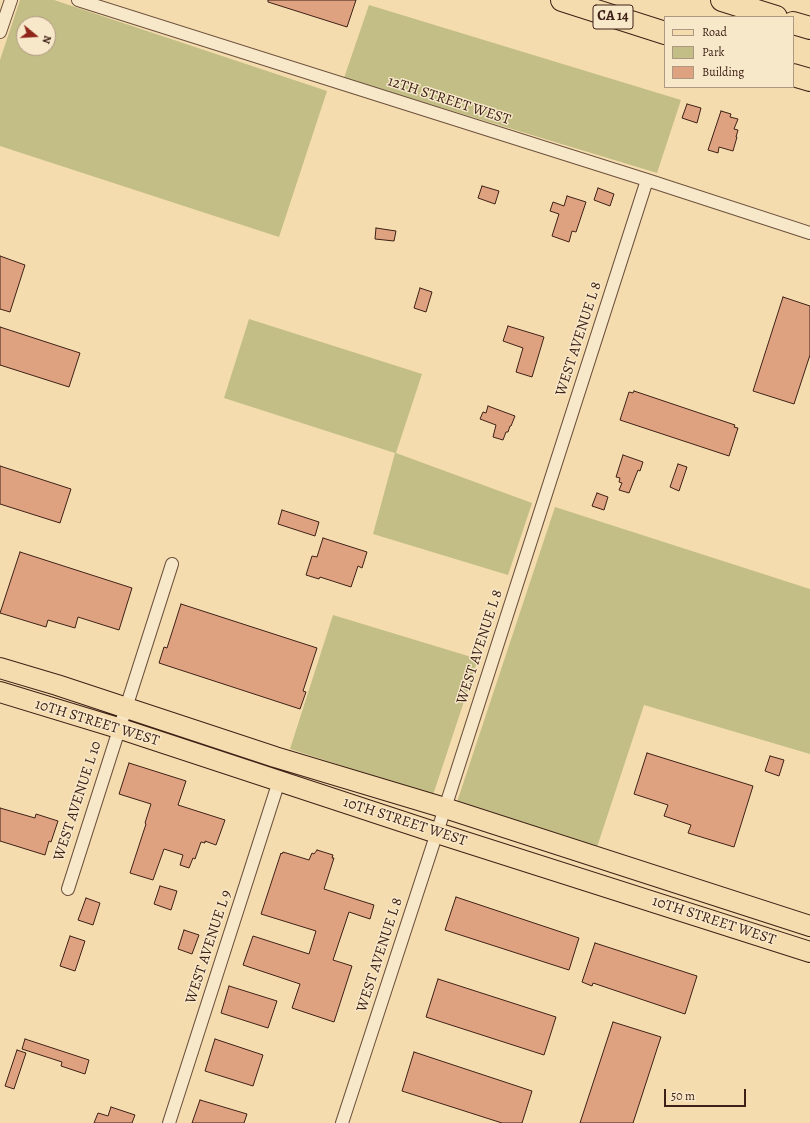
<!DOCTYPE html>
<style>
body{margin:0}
#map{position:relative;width:810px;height:1123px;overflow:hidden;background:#f4dcae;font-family:Alegreya,serif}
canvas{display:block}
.legend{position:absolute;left:664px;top:16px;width:130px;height:72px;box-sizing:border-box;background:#f8e8ca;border:1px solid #ae9882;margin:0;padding:5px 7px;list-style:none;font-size:12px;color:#3e2116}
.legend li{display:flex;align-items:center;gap:8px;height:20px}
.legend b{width:20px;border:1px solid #ae9882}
.north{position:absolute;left:16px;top:16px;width:40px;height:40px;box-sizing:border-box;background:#f8e8ca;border:1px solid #ae9882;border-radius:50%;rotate:108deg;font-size:11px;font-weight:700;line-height:16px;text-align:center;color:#3e2116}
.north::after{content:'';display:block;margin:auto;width:14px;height:18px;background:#8f2418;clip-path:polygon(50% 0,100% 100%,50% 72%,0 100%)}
.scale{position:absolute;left:664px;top:1089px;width:82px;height:18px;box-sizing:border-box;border:2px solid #3e2116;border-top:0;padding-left:5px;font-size:12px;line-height:14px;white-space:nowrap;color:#3e2116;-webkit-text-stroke:3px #f8e8ca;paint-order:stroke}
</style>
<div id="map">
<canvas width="810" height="1123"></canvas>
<ul class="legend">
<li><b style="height:5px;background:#f4dcae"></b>Road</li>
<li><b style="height:11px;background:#c2be86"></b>Park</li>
<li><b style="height:11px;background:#dfa280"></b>Building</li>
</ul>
<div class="north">N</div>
<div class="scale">50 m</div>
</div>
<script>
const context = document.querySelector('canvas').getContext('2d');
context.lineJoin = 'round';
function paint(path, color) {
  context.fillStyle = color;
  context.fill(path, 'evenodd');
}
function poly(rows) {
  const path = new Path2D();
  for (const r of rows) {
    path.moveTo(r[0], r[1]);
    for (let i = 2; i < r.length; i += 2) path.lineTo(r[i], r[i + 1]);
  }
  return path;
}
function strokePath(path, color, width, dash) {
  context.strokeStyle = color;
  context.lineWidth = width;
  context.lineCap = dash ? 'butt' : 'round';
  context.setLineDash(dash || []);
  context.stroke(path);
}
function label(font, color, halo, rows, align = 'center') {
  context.font = font + ' Alegreya,serif';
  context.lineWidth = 3;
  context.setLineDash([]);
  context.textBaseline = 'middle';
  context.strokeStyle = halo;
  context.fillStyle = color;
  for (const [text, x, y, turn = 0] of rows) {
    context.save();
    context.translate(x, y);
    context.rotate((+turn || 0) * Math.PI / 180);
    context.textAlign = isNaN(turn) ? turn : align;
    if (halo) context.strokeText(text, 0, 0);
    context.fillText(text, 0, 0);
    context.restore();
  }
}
const green = poly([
 [20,0,54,0,327,91,279,237,0,146,0,60],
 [24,24,48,24,48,48,24,48],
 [369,5,681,100,657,173,344,78],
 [249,319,422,374,396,453,532,503,508,575,373,534,395,453,224,398],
 [555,507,810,589,810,754,644,705,597,847,457,802],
 [333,615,478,659,433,795,290,749]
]);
const building = poly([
 [268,0,356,0,347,27,268,2,268,0],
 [687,104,701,108,697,123,682,118,687,104],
 [721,111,731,114,730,117,738,119,734,129,738,130,736,137,737,137,733,151,719,147,718,153,708,150,721,111],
 [482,186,499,191,495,204,478,198,482,186],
 [598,188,614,194,610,206,594,200,598,188],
 [567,196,586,202,576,232,572,231,569,242,552,236,559,214,550,211,553,202,564,206,567,196],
 [376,228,396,231,394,241,375,239,376,228],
 [0,256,25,265,10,312,0,309,0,256],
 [420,288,432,292,426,312,414,308,420,288],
 [783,297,810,306,810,355,794,404,753,391,783,297],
 [508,326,544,337,532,377,516,372,523,348,503,341,508,326],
 [0,327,80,353,69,387,0,365,0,327],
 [634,391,735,425,734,427,738,428,729,456,620,420,629,392,633,393,634,391],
 [488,406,515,416,511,426,510,426,508,432,506,432,503,440,493,437,496,425,480,419,483,412,486,413,488,406],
 [623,455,643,462,640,471,638,470,629,493,619,490,622,483,619,482,620,478,616,477,623,455],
 [678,464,687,467,679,491,670,487,678,464],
 [0,466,71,489,60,523,0,504,0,466],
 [597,493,608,497,604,510,592,506,597,493],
 [282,510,319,522,315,536,278,524,282,510],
 [323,538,367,552,362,568,358,566,351,587,320,577,319,579,306,575,312,556,317,557,323,538],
 [20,552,132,588,119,630,78,617,75,628,48,620,46,627,0,613,20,552],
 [181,604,317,648,303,691,306,692,300,709,159,663,164,647,167,648,181,604],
 [647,753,753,786,734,847,688,833,691,825,664,816,668,805,634,794,647,753],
 [770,756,784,760,779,776,765,771,770,756],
 [129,763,186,781,178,805,225,820,216,845,205,841,205,843,201,842,195,859,193,858,189,868,180,865,183,855,164,849,153,880,130,873,146,824,145,823,151,804,119,794,129,763],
 [0,808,35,818,36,814,58,821,51,842,49,841,45,855,0,841,0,808],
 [317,850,333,855,332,858,334,858,324,889,374,905,370,919,349,912,333,960,352,966,334,1022,292,1008,300,984,243,965,253,936,309,954,316,931,261,914,281,853,282,854,283,852,309,860,312,853,314,854,317,850],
 [160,886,177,891,171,910,154,904,160,886],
 [456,897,579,938,569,970,445,930,456,897],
 [86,898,100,903,93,925,78,920,86,898],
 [184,930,199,935,192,954,178,949,184,930],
 [70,936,85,941,75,971,60,966,70,936],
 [595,943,697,976,685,1014,593,983,592,986,582,982,595,943],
 [438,979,556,1017,544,1055,426,1017,438,979],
 [229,986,277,1001,268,1028,221,1013,229,986],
 [613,1022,661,1037,657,1049,633,1123,580,1123,613,1022],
 [25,1039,89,1060,85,1074,61,1066,62,1062,22,1049,25,1039],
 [215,1039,263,1055,253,1086,205,1071,215,1039],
 [17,1050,26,1053,14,1089,5,1086,17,1050],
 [414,1052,532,1091,522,1123,502,1123,402,1091,414,1052],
 [200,1100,247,1114,244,1123,192,1123,200,1100],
 [111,1107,135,1115,132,1123,94,1123,98,1113,108,1116,111,1107]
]);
const street = poly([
 [78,0,647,180,810,233],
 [0,32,11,0],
 [68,889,172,564],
 [169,1123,279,781],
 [342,1123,445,808,647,180]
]);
const primary = poly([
 [0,668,57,685,275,757,445,808,810,926],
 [0,692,118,728,437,833,810,952]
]);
const highway = poly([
 [562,0,665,33],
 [722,0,776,17],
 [793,23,810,28],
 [793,75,810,80]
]);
const shields = [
 [613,17,40]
];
const shieldNames = [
 ["CA 14",613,17]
];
const streetNames = [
 ["12TH STREET WEST",449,101,18],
 ["WEST AVENUE L 8",579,339,-72],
 ["WEST AVENUE L 8",480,647,-72],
 ["10TH STREET WEST",97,723,17],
 ["WEST AVENUE L 10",78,801,-72],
 ["10TH STREET WEST",405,822,18],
 ["10TH STREET WEST",714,921,18],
 ["WEST AVENUE L 9",209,947,-72],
 ["WEST AVENUE L 8",380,955,-72]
];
paint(green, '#c2be86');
paint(building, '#dfa280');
strokePath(building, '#3e2116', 1);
strokePath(street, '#6c503c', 14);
strokePath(primary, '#3e2116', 22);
strokePath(highway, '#3e2116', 24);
strokePath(street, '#f8e8ca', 12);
strokePath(primary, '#f4dcae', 20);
strokePath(highway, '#f4dcae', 22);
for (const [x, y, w] of shields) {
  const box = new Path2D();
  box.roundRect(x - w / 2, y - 12, w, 24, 3);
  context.fillStyle = '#f8e8ca';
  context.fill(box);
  strokePath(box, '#3e2116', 1);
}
label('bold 14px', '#3e2116', null, shieldNames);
label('15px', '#3e2116', '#f8e8ca', streetNames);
</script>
